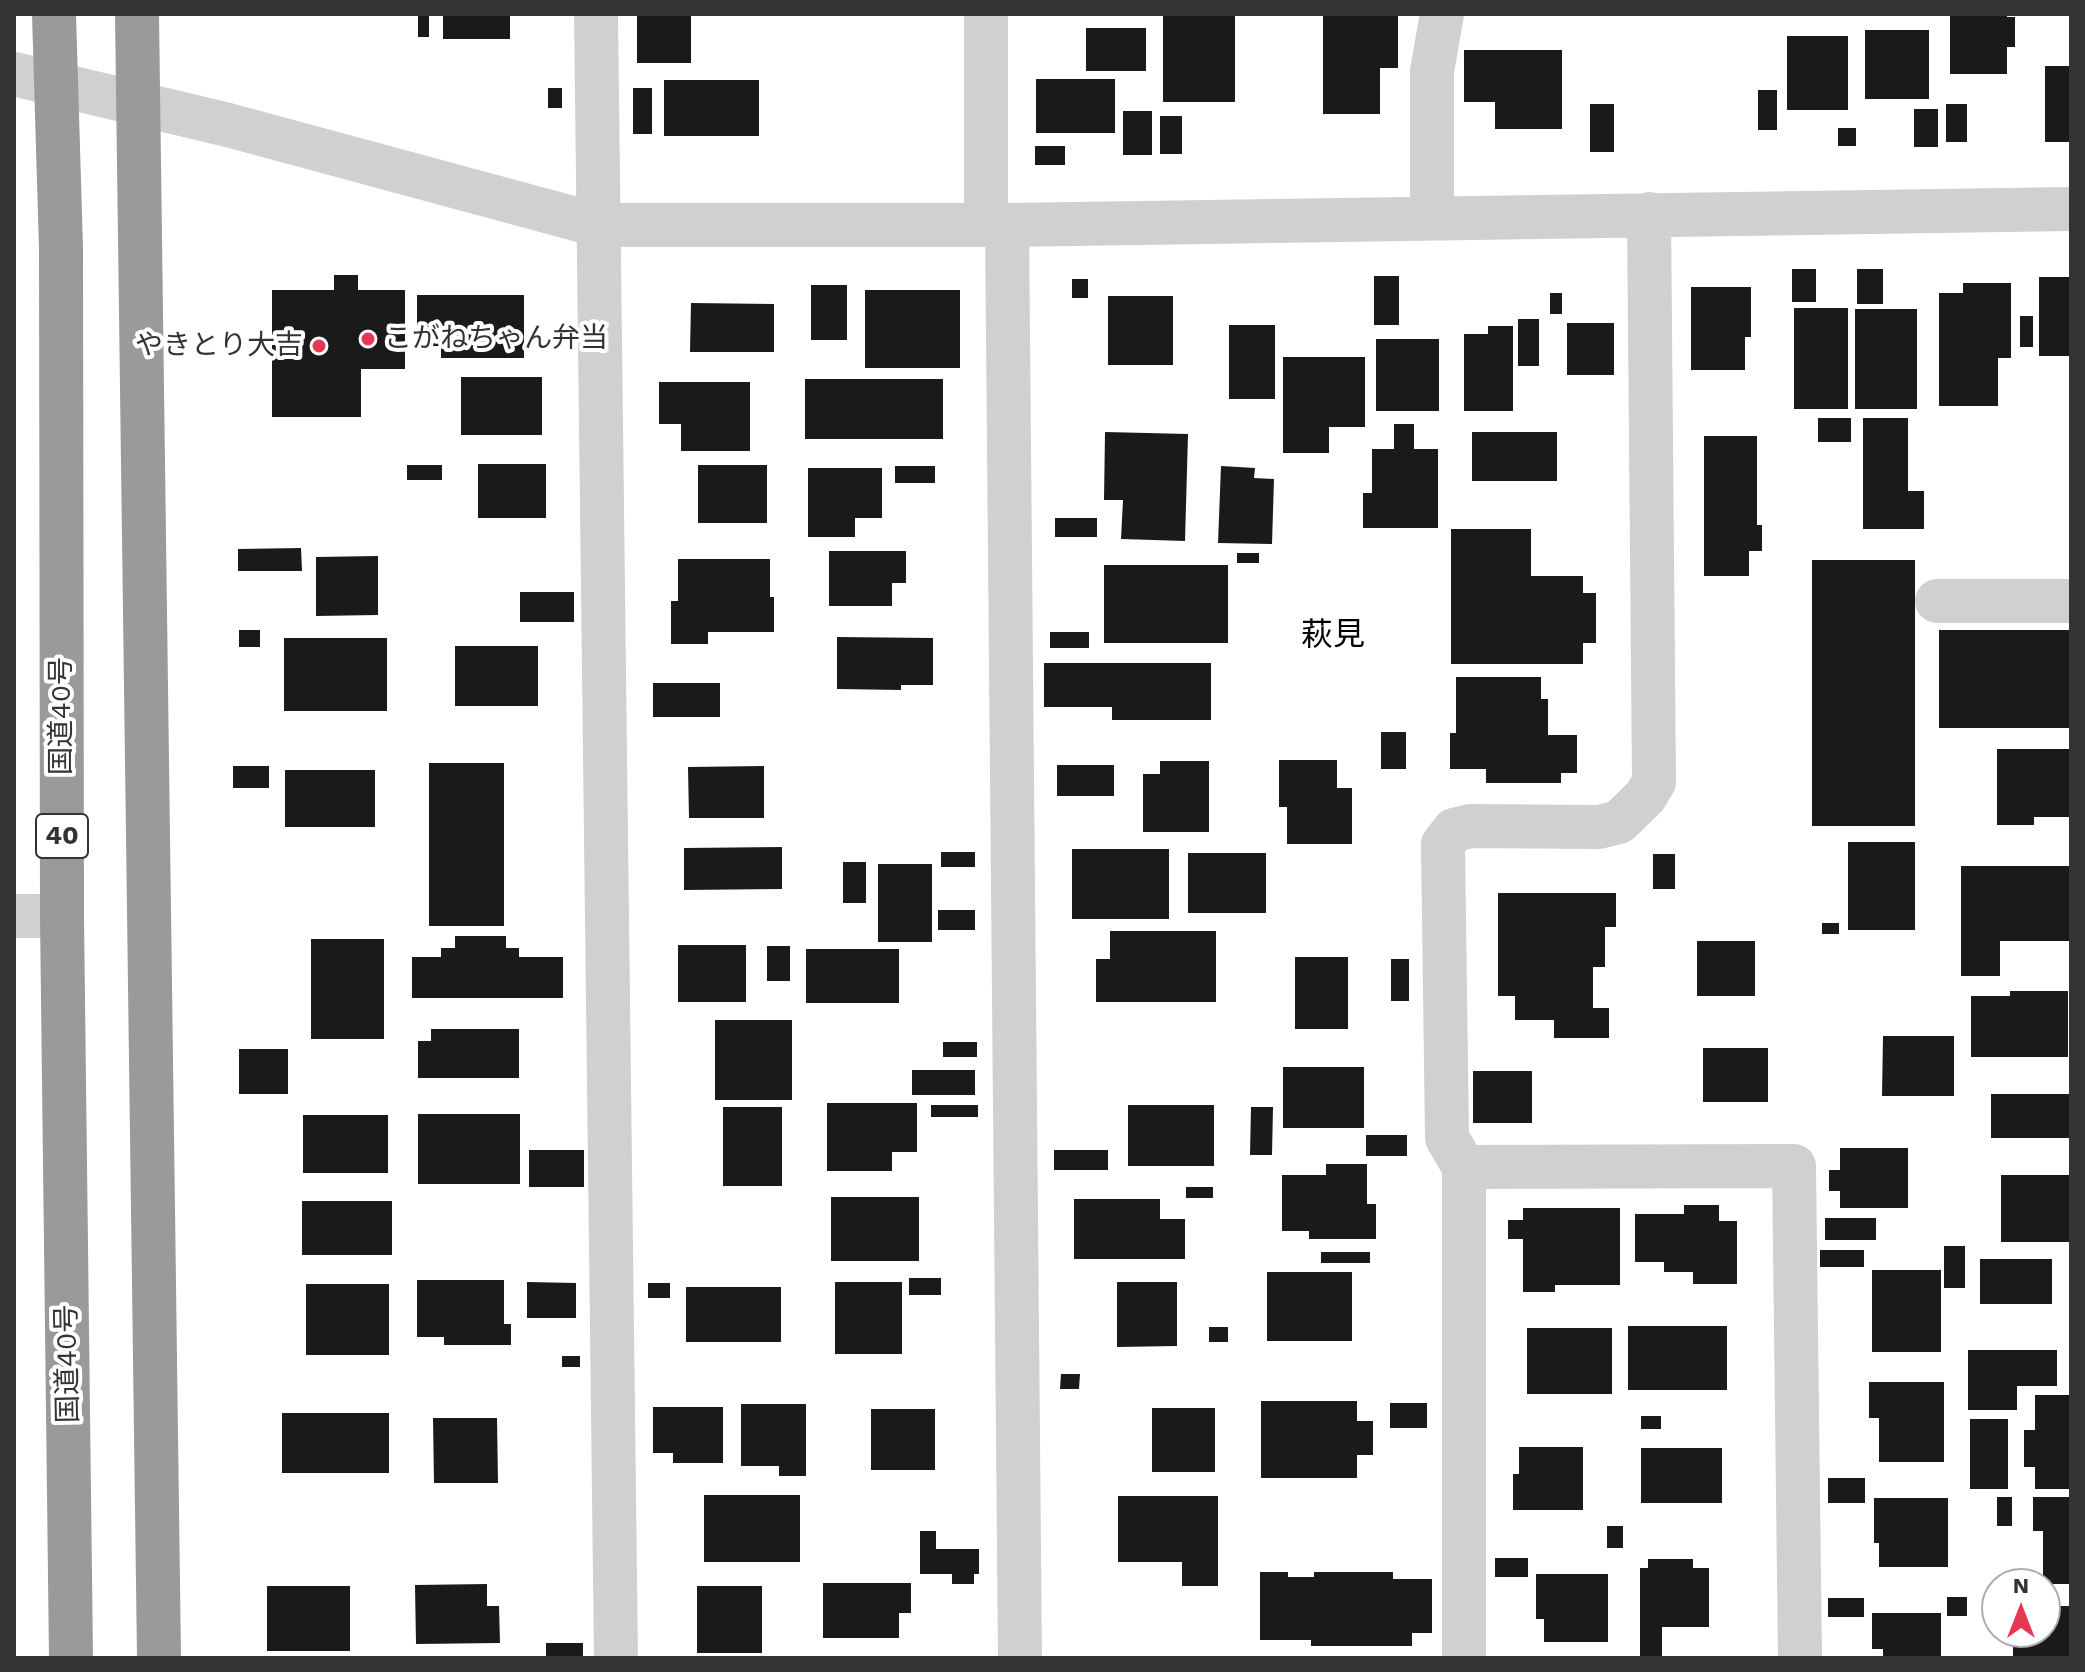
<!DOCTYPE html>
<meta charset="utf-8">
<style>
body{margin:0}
#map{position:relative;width:2085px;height:1672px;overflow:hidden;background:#fff;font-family:"Work Sans",sans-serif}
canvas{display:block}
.frame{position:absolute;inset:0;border:16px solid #333;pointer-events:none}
.north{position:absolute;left:1981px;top:1568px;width:80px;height:80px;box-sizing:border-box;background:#fff;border:2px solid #adadad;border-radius:50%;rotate:0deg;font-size:22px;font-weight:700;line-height:32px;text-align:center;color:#333}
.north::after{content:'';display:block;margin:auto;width:28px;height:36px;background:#e83752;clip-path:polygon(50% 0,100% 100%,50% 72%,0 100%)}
</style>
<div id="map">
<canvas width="2085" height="1672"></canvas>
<div class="frame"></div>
<div class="north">N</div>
</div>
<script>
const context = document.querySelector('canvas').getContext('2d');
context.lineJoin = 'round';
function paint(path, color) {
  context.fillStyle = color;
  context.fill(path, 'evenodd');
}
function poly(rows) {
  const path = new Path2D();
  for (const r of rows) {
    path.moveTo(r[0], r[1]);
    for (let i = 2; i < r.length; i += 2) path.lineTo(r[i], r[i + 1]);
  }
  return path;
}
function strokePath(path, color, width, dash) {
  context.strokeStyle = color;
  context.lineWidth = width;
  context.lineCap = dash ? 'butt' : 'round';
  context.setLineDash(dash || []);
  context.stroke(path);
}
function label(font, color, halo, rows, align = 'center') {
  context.font = font + ' "Work Sans","Noto Sans JP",sans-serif';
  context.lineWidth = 8;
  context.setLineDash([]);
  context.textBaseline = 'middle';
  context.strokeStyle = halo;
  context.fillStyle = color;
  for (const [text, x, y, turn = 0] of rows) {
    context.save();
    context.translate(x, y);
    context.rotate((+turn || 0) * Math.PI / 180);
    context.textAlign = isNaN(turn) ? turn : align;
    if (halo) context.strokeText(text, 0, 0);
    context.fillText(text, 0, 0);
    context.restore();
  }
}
const building = poly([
 [418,14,429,14,429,37,418,37],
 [443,14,510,14,510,39,443,39],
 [637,14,691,14,691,63,637,63],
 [1163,14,1235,14,1235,102,1163,102],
 [1323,14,1398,14,1398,68,1380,68,1380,114,1323,114],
 [1950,14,2007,14,2007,17,2015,17,2015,47,2007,47,2007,74,1950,74],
 [1086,28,1146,28,1146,71,1086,71],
 [1865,30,1929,30,1929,99,1865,99],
 [1787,36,1848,36,1848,110,1787,110],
 [1464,50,1562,50,1562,129,1495,129,1495,102,1464,102],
 [2045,66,2071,66,2071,142,2045,142],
 [1036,79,1115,79,1115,133,1036,133],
 [664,80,759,80,759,136,664,136],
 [548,88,562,88,562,108,548,108],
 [633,88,652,88,652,134,633,134],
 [1758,90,1777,90,1777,130,1758,130],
 [1590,104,1614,104,1614,152,1590,152],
 [1946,104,1967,104,1967,142,1946,142],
 [1914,109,1938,109,1938,147,1914,147],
 [1123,111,1152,111,1152,155,1123,155],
 [1160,116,1182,116,1182,154,1160,154],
 [1838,128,1856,128,1856,146,1838,146],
 [1035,146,1065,146,1065,165,1035,165],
 [1792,269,1816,269,1816,302,1792,302],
 [1857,269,1883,269,1883,304,1857,304],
 [334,275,358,275,358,290,405,290,405,369,361,369,361,417,272,417,272,290,334,290],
 [1374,276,1399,276,1399,325,1374,325],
 [2039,277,2071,277,2071,356,2039,356],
 [1072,279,1088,279,1088,298,1072,298],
 [1963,283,2011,283,2011,358,1998,358,1998,406,1939,406,1939,293,1963,293],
 [811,285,847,285,847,340,811,340],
 [1691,287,1751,287,1751,337,1745,337,1745,370,1691,370],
 [865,290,960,290,960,368,865,368],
 [1550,293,1562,293,1562,314,1550,314],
 [417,295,524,295,524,358,441,358,441,346,417,346],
 [1108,296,1173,296,1173,365,1108,365],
 [691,303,774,304,774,352,690,352],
 [1794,308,1848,308,1848,409,1794,409],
 [1855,309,1917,309,1917,409,1855,409],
 [2020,316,2033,316,2033,347,2020,347],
 [1518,319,1539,319,1539,366,1518,366],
 [1567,323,1614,323,1614,375,1567,375],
 [1229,325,1275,325,1275,399,1229,399],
 [1488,326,1513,326,1513,411,1464,411,1464,334,1488,334],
 [1376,339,1439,339,1439,411,1376,411],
 [1283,357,1365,357,1365,427,1329,427,1329,453,1283,453],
 [461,377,542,377,542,435,461,435],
 [805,379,943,379,943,439,805,439],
 [659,382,750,382,750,451,681,451,681,424,659,424],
 [1818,418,1851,418,1851,442,1818,442],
 [1863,418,1908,418,1908,491,1924,491,1924,529,1863,529],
 [1394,424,1414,424,1414,449,1438,449,1438,528,1363,528,1363,493,1372,493,1372,449,1394,449],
 [1105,432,1188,434,1185,541,1121,539,1123,500,1104,500],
 [1472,432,1557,432,1557,481,1472,481],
 [1704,436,1757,436,1757,525,1762,525,1762,551,1749,551,1749,576,1704,576],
 [478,464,546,464,546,518,478,518],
 [407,465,442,465,442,480,407,480],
 [698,465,767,465,767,523,698,523],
 [895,466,935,466,935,483,895,483],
 [1221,466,1255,468,1254,478,1274,479,1272,544,1218,543],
 [808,468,882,468,882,518,855,518,855,537,808,537],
 [1055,518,1097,518,1097,537,1055,537],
 [1451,529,1531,529,1531,576,1583,576,1583,593,1596,593,1596,643,1583,643,1583,664,1451,664],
 [301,548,302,571,238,571,238,549],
 [829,551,906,551,906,583,892,583,892,606,829,606],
 [1237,553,1259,553,1259,563,1237,563],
 [378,556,378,615,316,616,316,557],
 [678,559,770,559,770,597,774,597,774,632,708,632,708,644,671,644,671,601,678,601],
 [1812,560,1915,560,1915,826,1812,826],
 [1104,565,1228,565,1228,643,1104,643],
 [520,592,574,592,574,622,520,622],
 [239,630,260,630,260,647,239,647],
 [1939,630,2071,630,2071,728,1939,728],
 [1050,632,1089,632,1089,648,1050,648],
 [837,637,933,638,933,685,901,685,901,690,837,689],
 [284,638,387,638,387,711,284,711],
 [455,646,538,646,538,706,455,706],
 [1044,663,1211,663,1211,720,1112,720,1112,707,1044,707],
 [1456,677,1541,677,1541,699,1548,699,1548,735,1577,735,1577,773,1561,773,1561,783,1486,783,1486,769,1450,769,1450,733,1456,733],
 [653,683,720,683,720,717,653,717],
 [1381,732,1406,732,1406,769,1381,769],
 [1997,749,2071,749,2071,817,2034,817,2034,825,1997,825],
 [1279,760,1337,760,1337,788,1352,788,1352,844,1287,844,1287,807,1279,807],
 [1160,761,1209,761,1209,832,1143,832,1143,774,1160,774],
 [429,763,504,763,504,926,429,926],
 [1057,765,1114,765,1114,796,1057,796],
 [233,766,269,766,269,788,233,788],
 [764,766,764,818,689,818,688,767],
 [285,770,375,770,375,827,285,827],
 [1848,842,1915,842,1915,930,1848,930],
 [782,847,782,889,684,890,684,848],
 [1072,849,1169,849,1169,919,1072,919],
 [941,852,975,852,975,867,941,867],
 [1188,853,1266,853,1266,913,1188,913],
 [1653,854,1675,854,1675,889,1653,889],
 [843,862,866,862,866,903,843,903],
 [878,864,932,864,932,942,878,942],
 [1961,866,2071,866,2071,941,2000,941,2000,976,1961,976],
 [1498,893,1616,893,1616,927,1605,927,1605,967,1593,967,1593,1008,1609,1008,1609,1038,1554,1038,1554,1020,1515,1020,1515,996,1498,996],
 [938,910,975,910,975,930,938,930],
 [1822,923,1839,923,1839,934,1822,934],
 [1110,931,1216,931,1216,1002,1096,1002,1096,959,1110,959],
 [455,936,506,936,506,948,519,948,519,957,563,957,563,998,412,998,412,957,441,957,441,948,455,948],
 [311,939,384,939,384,1039,311,1039],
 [1697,941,1755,941,1755,996,1697,996],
 [678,945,746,945,746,1002,678,1002],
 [767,946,790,946,790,981,767,981],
 [806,949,899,949,899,1003,806,1003],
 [1295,957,1348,957,1348,1029,1295,1029],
 [1391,959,1409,959,1409,1001,1391,1001],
 [2010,991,2068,991,2068,1057,1971,1057,1971,996,2010,996],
 [715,1020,792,1020,792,1100,715,1100],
 [431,1029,519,1029,519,1078,418,1078,418,1041,431,1041],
 [1883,1036,1954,1036,1954,1096,1882,1096],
 [943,1042,977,1042,977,1057,943,1057],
 [1703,1048,1768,1048,1768,1102,1703,1102],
 [239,1049,288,1049,288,1094,239,1094],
 [1283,1067,1364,1067,1364,1128,1283,1128],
 [912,1070,975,1070,975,1095,912,1095],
 [1473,1071,1532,1071,1532,1123,1473,1123],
 [1991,1094,2071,1094,2071,1138,1991,1138],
 [827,1103,917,1103,917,1152,892,1152,892,1171,827,1171],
 [931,1105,978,1105,978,1117,931,1117],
 [1128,1105,1214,1105,1214,1166,1128,1166],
 [723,1107,782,1107,782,1186,723,1186],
 [1251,1107,1273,1107,1272,1155,1250,1155],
 [418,1114,520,1114,520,1184,418,1184],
 [303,1115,388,1115,388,1173,303,1173],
 [1366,1135,1407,1135,1407,1156,1366,1156],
 [1840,1148,1908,1148,1908,1208,1840,1208,1840,1191,1829,1191,1829,1170,1840,1170],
 [529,1150,584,1150,584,1187,529,1187],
 [1054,1150,1108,1150,1108,1170,1054,1170],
 [1326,1164,1367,1164,1367,1204,1376,1204,1376,1239,1309,1239,1309,1231,1282,1231,1282,1175,1326,1175],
 [2001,1175,2071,1175,2071,1242,2001,1242],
 [1186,1187,1213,1187,1213,1198,1186,1198],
 [831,1197,919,1197,919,1261,831,1261],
 [1074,1199,1160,1199,1160,1219,1185,1219,1185,1259,1074,1259],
 [302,1201,392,1201,392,1255,302,1255],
 [1684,1205,1719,1205,1719,1221,1737,1221,1737,1284,1693,1284,1693,1272,1664,1272,1664,1262,1635,1262,1635,1214,1684,1214],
 [1523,1208,1620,1208,1620,1285,1555,1285,1555,1292,1523,1292,1523,1239,1508,1239,1508,1220,1523,1220],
 [1825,1218,1876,1218,1876,1240,1825,1240],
 [1944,1246,1965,1246,1965,1288,1944,1288],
 [1820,1250,1864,1250,1864,1267,1820,1267],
 [1321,1252,1370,1252,1370,1263,1321,1263],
 [1980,1259,2052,1259,2052,1304,1980,1304],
 [1872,1270,1941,1270,1941,1352,1872,1352],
 [1267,1272,1352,1272,1352,1341,1267,1341],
 [909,1278,941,1278,941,1295,909,1295],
 [417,1280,504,1280,504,1324,511,1324,511,1345,444,1345,444,1337,417,1337],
 [527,1282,576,1283,576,1318,527,1318],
 [835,1282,902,1282,902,1354,835,1354],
 [1117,1282,1177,1282,1177,1346,1117,1347],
 [648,1283,670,1283,670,1298,648,1298],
 [306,1284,389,1284,389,1355,306,1355],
 [686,1287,781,1287,781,1342,686,1342],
 [1628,1326,1727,1326,1727,1390,1628,1390],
 [1209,1327,1228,1327,1228,1342,1209,1342],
 [1527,1328,1612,1328,1612,1394,1527,1394],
 [1968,1350,2057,1350,2057,1386,2017,1386,2017,1410,1968,1410],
 [562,1356,580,1356,580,1367,562,1367],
 [1061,1374,1080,1374,1079,1389,1060,1389],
 [1869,1382,1944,1382,1944,1462,1879,1462,1879,1418,1869,1418],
 [2035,1395,2071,1395,2071,1489,2035,1489,2035,1467,2024,1467,2024,1430,2035,1430],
 [1261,1401,1357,1401,1357,1421,1373,1421,1373,1455,1357,1455,1357,1478,1261,1478],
 [1390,1403,1427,1403,1427,1428,1390,1428],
 [741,1404,806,1404,806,1476,779,1476,779,1466,741,1466],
 [653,1407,723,1407,723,1463,673,1463,673,1453,653,1453],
 [1152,1408,1215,1408,1215,1472,1152,1472],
 [871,1409,935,1409,935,1470,871,1470],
 [282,1413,389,1413,389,1473,282,1473],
 [1641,1416,1661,1416,1661,1429,1641,1429],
 [433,1418,497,1418,498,1483,434,1483],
 [1970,1419,2008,1419,2008,1489,1970,1489],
 [1519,1447,1583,1447,1583,1510,1513,1510,1513,1474,1519,1474],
 [1641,1448,1722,1448,1722,1503,1641,1503],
 [1828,1478,1865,1478,1865,1503,1828,1503],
 [704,1495,800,1495,800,1562,704,1562],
 [1118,1496,1218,1496,1218,1586,1182,1586,1182,1562,1118,1562],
 [1997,1497,2012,1497,2012,1526,1997,1526],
 [2033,1497,2071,1497,2071,1584,2043,1584,2043,1531,2033,1531],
 [1874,1498,1948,1498,1948,1567,1879,1567,1879,1543,1874,1543],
 [1607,1526,1623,1526,1623,1548,1607,1548],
 [920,1531,936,1531,936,1549,979,1549,979,1574,974,1574,974,1584,952,1584,952,1574,920,1574],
 [1495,1558,1528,1558,1528,1577,1495,1577],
 [1648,1559,1693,1559,1693,1568,1709,1568,1709,1627,1662,1627,1662,1656,1640,1656,1640,1568,1648,1568],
 [1260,1572,1288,1572,1288,1577,1314,1577,1314,1572,1393,1572,1393,1579,1432,1579,1432,1633,1412,1633,1412,1646,1311,1646,1311,1640,1260,1640],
 [1536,1574,1608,1574,1608,1642,1544,1642,1544,1619,1536,1619],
 [823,1583,911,1583,911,1613,899,1613,899,1638,823,1638],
 [487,1584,487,1606,499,1606,500,1643,416,1644,415,1585],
 [267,1586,350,1586,350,1651,267,1651],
 [697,1586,762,1586,762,1653,697,1653],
 [1947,1597,1967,1597,1967,1616,1947,1616],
 [1828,1598,1864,1598,1864,1617,1828,1617],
 [2045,1606,2071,1606,2071,1658,2013,1658,2013,1632,2045,1632],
 [1872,1613,1941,1613,1941,1658,1883,1658,1883,1649,1872,1649],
 [546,1643,583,1643,583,1658,546,1658]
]);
const minor = poly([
 [596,14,616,1658],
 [986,14,986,225],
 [14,74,228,125,598,225,1007,225,2071,209],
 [1432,217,1432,71,1442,14],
 [1007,225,1020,1658],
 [1937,601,2071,601],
 [14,916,62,916],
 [1464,1167,1447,1138,1443,844,1454,830,1471,826,1599,827,1619,822,1645,797,1654,782,1649,214],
 [1464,1658,1464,1167,1794,1166,1800,1658]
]);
const highway = poly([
 [54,14,61,248,62,916,71,1658],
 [137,14,159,1658]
]);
const markers = [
 [368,339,8,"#e83752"],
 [319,346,8,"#e83752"]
];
const shields = [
 [62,836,52]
];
const shieldNames = [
 ["40",62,836]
];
const poiNames = [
 ["こがねちゃん弁当",384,339],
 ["やきとり大吉",303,346,"right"]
];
const streetNames = [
 ["国道40号",62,716,-90],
 ["国道40号",68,1364,-91]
];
const quarterNames = [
 ["萩見",1333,636]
];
paint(building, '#1a1a1a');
strokePath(minor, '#d0d0d0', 44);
strokePath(highway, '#9a9a9a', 44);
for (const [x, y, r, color] of markers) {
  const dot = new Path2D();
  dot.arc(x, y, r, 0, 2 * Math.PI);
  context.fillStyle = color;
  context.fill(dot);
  strokePath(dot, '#fff', 3);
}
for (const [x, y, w] of shields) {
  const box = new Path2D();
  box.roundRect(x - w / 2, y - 22, w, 44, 6);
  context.fillStyle = '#fff';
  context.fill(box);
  strokePath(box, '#333', 2);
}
label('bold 26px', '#333', null, shieldNames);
label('28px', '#333', '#fff', poiNames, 'left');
label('28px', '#333', '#fff', streetNames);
label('32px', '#000', '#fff', quarterNames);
</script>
